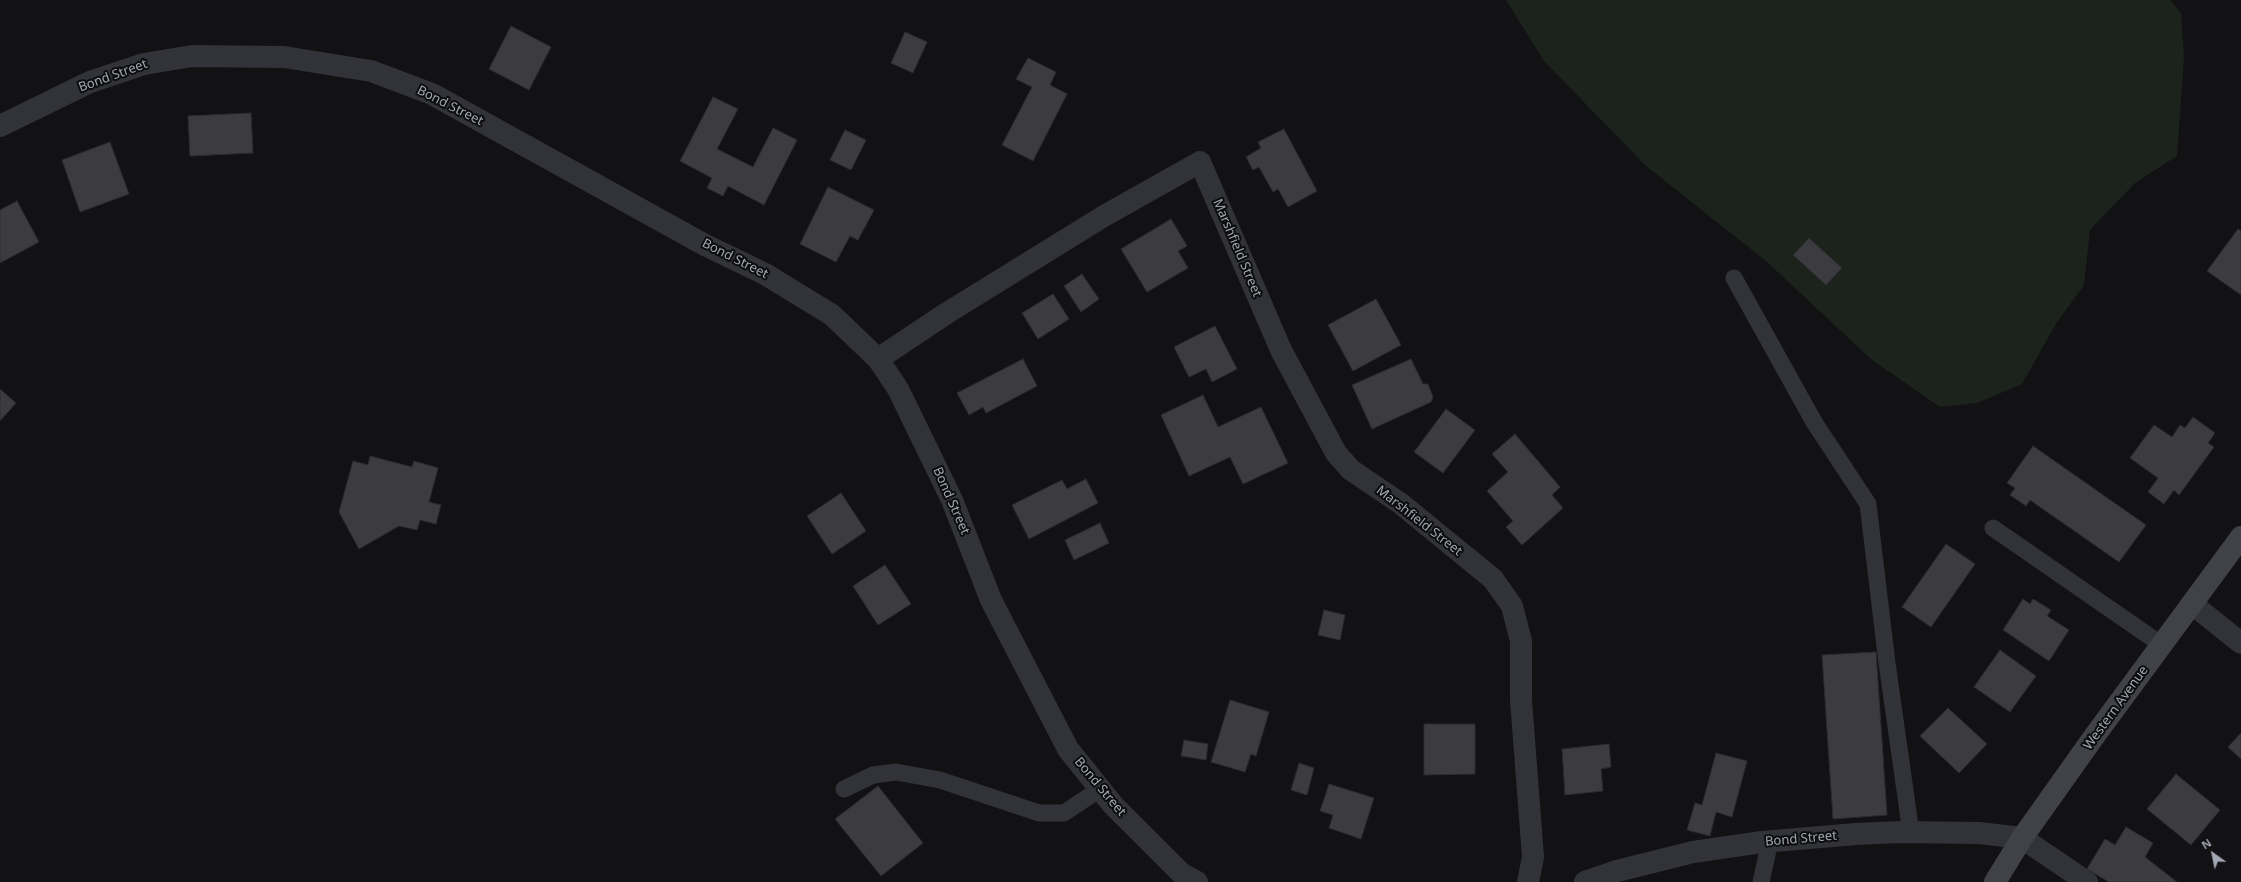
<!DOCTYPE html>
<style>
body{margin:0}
#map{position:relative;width:2241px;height:882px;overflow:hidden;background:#121113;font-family:"Noto Sans",sans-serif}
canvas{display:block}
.north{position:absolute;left:2193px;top:834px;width:40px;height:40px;-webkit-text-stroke:3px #0d0d0e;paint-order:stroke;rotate:327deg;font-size:11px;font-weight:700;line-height:16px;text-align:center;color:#a2a7b4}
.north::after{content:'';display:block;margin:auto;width:14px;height:18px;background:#a2a7b4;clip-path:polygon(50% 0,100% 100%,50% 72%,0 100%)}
</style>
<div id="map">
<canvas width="2241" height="882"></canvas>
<div class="north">N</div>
</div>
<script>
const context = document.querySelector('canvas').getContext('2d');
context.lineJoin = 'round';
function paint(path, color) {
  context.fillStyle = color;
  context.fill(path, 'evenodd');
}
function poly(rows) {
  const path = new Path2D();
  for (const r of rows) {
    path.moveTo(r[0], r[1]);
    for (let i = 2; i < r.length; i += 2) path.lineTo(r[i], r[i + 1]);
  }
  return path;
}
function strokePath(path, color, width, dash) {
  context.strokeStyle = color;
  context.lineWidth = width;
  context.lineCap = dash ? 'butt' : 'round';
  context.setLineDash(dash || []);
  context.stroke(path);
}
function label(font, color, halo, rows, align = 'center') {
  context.font = font + ' "Noto Sans",sans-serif';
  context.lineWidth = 4;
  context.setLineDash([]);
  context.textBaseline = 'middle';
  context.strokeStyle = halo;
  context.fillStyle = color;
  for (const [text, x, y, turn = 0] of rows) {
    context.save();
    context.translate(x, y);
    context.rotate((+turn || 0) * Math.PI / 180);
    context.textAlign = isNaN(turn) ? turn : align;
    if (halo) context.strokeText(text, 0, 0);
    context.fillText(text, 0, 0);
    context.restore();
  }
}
const green = poly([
 [1506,0,2170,0,2181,13,2184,58,2177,156,2135,183,2090,230,2084,285,2056,324,2022,384,1977,403,1940,407,1872,360,1766,261,1646,166,1544,61]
]);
const building = poly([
 [511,26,551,47,529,90,489,69,511,26],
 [905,32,927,42,913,73,891,63,905,32],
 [1028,58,1056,72,1050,85,1067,94,1033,161,1002,145,1032,87,1016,79,1028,58],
 [713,97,738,109,717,149,753,167,773,128,797,140,764,205,728,186,723,196,707,188,712,178,680,161,713,97],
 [251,113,253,153,190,156,188,116,251,113],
 [1284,129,1317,191,1288,207,1278,189,1273,192,1259,167,1253,170,1246,157,1261,148,1258,142,1284,129],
 [845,130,866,140,851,170,830,160,845,130],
 [110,142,129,194,80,212,62,160,110,142],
 [828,187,874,210,858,240,850,236,836,262,800,244,828,187],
 [17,201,39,242,0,263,0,210,17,201],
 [1171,219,1187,246,1178,251,1188,268,1147,292,1121,249,1171,219],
 [2238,229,2241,231,2241,295,2207,271,2238,229],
 [1809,238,1842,268,1826,285,1793,255,1809,238],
 [1082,274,1099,299,1081,312,1064,286,1082,274],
 [1053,294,1069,319,1038,339,1022,313,1053,294],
 [1376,299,1401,345,1353,371,1328,325,1376,299],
 [1215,326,1237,369,1212,382,1206,369,1189,377,1174,347,1215,326],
 [1023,359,1037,386,986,413,983,407,969,415,957,393,1023,359],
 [1411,359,1423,384,1428,384,1433,397,1431,402,1372,429,1352,385,1411,359],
 [0,389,16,403,0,421,0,389],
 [1203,395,1218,427,1261,407,1288,463,1243,484,1230,457,1189,476,1161,415,1203,395],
 [1446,409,1475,430,1443,473,1414,452,1446,409],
 [2193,417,2215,433,2208,443,2214,447,2179,495,2174,490,2164,504,2148,492,2158,478,2130,458,2154,425,2172,437,2180,425,2185,428,2193,417],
 [1515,434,1560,487,1552,495,1563,508,1522,545,1506,527,1513,521,1487,491,1508,472,1492,454,1515,434],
 [2033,446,2146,525,2119,562,2030,500,2026,506,2010,495,2015,488,2007,483,2033,446],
 [370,456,412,467,414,461,438,468,429,502,441,505,436,524,420,520,417,530,399,526,359,549,339,512,353,461,368,465,370,456],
 [1086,479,1098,503,1029,539,1012,505,1062,480,1067,489,1086,479],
 [841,493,866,531,832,554,807,516,841,493],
 [1100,523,1109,543,1074,560,1065,540,1100,523],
 [1946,544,1975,564,1931,627,1902,607,1946,544],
 [885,565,911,604,878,625,853,586,885,565],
 [2023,599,2030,604,2033,599,2051,610,2047,616,2069,630,2049,661,2003,630,2023,599],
 [1324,610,1345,615,1340,640,1318,635,1324,610],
 [2000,650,2036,676,2010,712,1974,687,2000,650],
 [1876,652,1887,815,1833,819,1822,655,1876,652],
 [1230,700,1269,712,1256,756,1251,754,1245,772,1211,762,1230,700],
 [1948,708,1987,744,1959,773,1920,736,1948,708],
 [1424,724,1475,724,1475,774,1424,775,1424,724],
 [2241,733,2241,759,2228,747,2241,733],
 [1184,740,1208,744,1206,760,1181,756,1184,740],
 [1609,744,1611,767,1601,769,1603,791,1565,795,1562,749,1609,744],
 [1716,753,1747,761,1732,817,1716,812,1710,836,1687,830,1695,803,1702,805,1716,753],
 [1299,763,1314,768,1307,795,1291,790,1299,763],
 [2176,774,2220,810,2191,845,2147,809,2176,774],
 [1329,784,1374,798,1361,839,1329,828,1333,815,1320,811,1329,784],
 [878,786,923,843,881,876,835,819,878,786],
 [2126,827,2153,843,2145,857,2177,882,2109,882,2087,869,2105,839,2115,845,2126,827]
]);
const lane = poly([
 [1734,278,1814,422,1868,504,1887,663,1911,833],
 [1993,528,2162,645],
 [844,789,873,775,896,772,940,780,1039,813,1064,813,1100,789],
 [1761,882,1770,841]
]);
const street = poly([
 [0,126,90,82,144,64,192,56,284,57,371,71,432,94,705,245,765,274,832,315,878,359,898,389,952,500,991,600,1068,749,1113,805,1182,874,1197,882],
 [878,359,947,313,1104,216,1200,162,1281,350,1336,453,1351,470,1400,503,1493,579,1512,606,1521,641,1521,700,1533,857,1528,882],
 [2192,604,2241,643],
 [1585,882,1617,871,1693,852,1762,842,1856,834,1900,832,1979,833,2022,838,2087,882]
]);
const secondary = poly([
 [1995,882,2022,838,2093,738,2241,537]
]);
const streetNames = [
 ["Bond Street",113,76,-20],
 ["Bond Street",450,106,27],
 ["Marshfield Street",1237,248,67],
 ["Bond Street",735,259,27],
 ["Bond Street",951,501,66],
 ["Marshfield Street",1419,521,38],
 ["Western Avenue",2116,708,-54],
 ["Bond Street",1100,787,50],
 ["Bond Street",1801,839,-5]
];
paint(green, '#1c231d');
paint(building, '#3c3c40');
strokePath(building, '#2c2b2f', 1);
strokePath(lane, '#323338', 17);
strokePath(street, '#323338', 22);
strokePath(secondary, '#404248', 22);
label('13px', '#a2a7b4', '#0d0d0e', streetNames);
</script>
